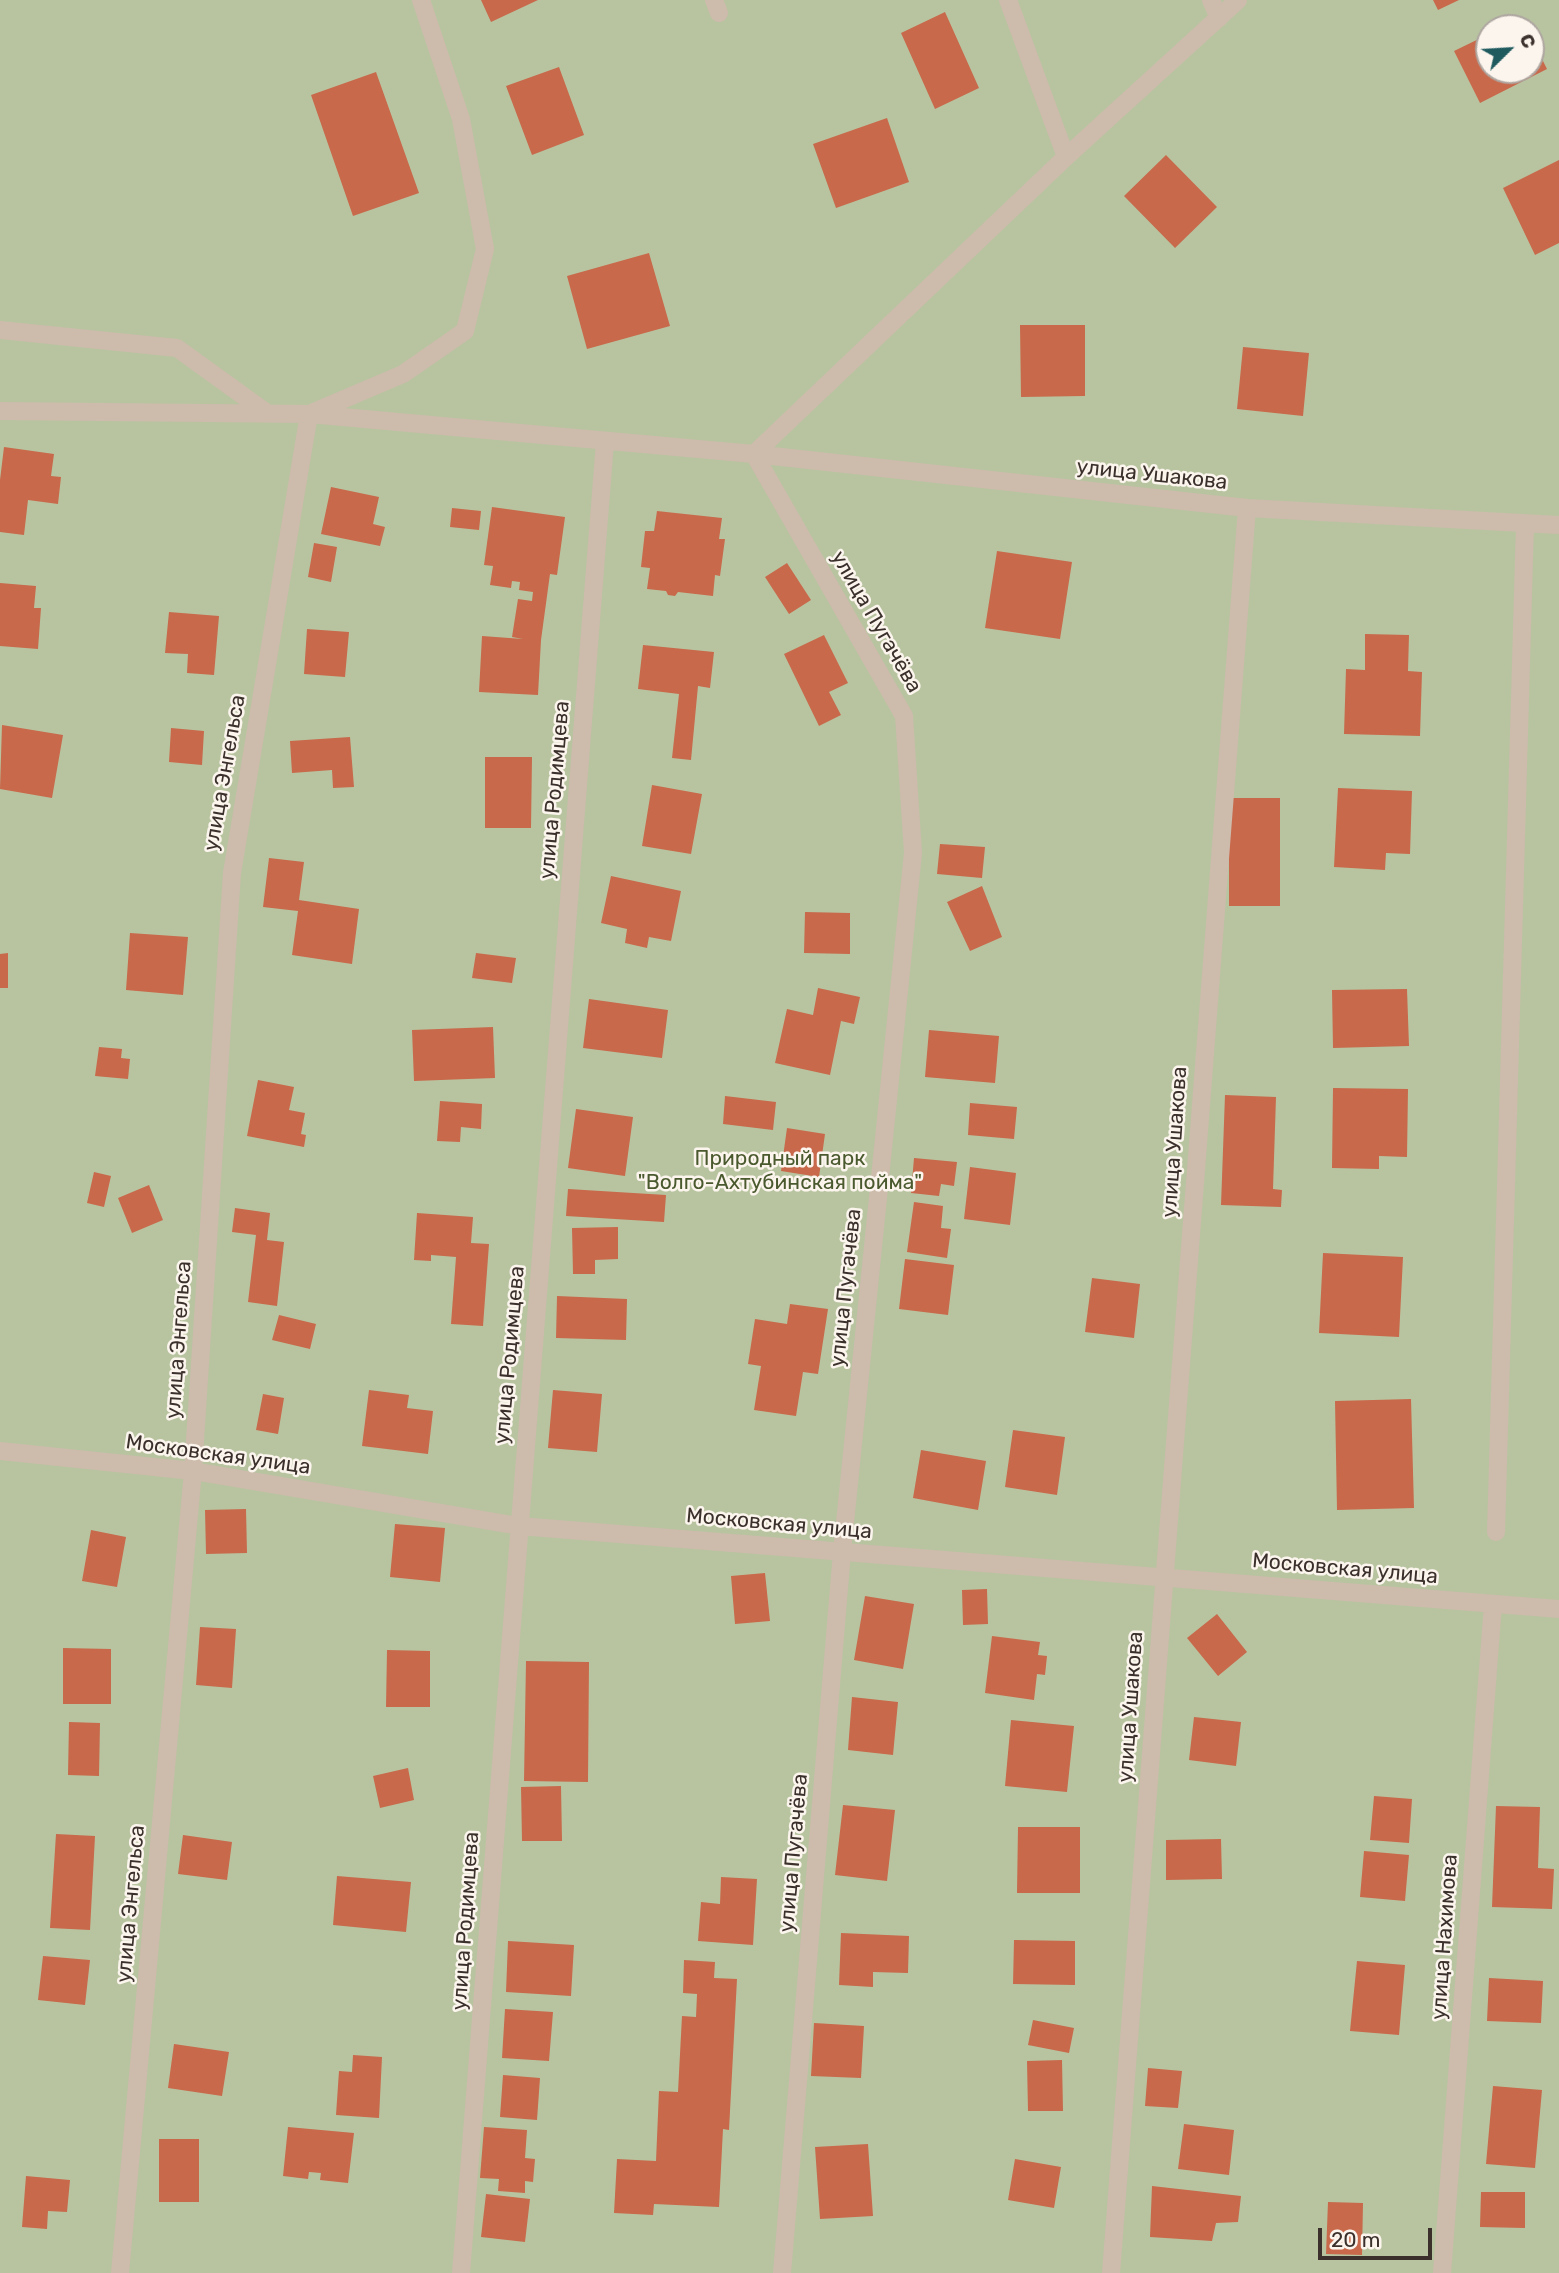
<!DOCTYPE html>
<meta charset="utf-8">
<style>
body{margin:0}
#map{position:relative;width:1559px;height:2273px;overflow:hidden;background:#f4ebe1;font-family:Rubik,sans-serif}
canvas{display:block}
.north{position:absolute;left:1475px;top:14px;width:70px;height:70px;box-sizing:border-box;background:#fbf5ee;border:2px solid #aea6a0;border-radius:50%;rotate:66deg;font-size:19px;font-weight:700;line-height:28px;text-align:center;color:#3b302b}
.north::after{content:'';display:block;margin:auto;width:24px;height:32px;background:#1f5a5e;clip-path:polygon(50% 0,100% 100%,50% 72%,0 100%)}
.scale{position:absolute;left:1318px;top:2228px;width:114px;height:32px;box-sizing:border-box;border:4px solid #3b302b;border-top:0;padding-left:9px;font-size:21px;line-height:24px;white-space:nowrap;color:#3b302b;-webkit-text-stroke:5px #fbf5ee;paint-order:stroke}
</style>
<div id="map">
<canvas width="1559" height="2273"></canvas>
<div class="north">С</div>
<div class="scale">20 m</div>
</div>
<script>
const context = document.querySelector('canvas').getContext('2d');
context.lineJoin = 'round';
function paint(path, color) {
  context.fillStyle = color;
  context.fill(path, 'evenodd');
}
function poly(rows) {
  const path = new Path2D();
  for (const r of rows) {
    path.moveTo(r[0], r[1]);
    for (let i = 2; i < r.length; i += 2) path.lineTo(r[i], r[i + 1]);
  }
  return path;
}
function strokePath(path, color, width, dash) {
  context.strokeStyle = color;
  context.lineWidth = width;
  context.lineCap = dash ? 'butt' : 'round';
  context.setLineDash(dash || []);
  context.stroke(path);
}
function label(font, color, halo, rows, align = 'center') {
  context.font = font + ' Rubik,sans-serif';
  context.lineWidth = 5;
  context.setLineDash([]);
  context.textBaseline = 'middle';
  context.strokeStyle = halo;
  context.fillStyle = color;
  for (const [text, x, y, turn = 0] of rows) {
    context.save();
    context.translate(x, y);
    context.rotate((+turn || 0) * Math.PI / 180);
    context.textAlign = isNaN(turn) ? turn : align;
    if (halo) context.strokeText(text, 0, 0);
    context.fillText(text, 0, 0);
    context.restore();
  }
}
const green = poly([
 [0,0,1559,0,1559,2273,0,2273],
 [1489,28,1531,28,1531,70,1489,70]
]);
const building = poly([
 [481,0,538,0,491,22],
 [1433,0,1459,0,1438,10],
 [945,12,979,88,935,109,901,33],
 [1521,18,1526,28,1501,28],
 [1489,34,1489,70,1531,70,1531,37,1547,69,1480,103,1454,51],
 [559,67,584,135,532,155,506,86],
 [376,72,419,193,353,216,311,95],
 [887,118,909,182,836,208,813,144],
 [1166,155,1217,207,1175,248,1124,196],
 [1559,160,1559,243,1535,255,1503,188],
 [649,253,670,326,587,349,567,276],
 [1020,325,1085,325,1085,396,1021,397],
 [1243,347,1309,353,1303,416,1237,409],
 [4,447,54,454,51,476,61,477,58,504,28,500,24,535,0,532,0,480],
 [331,487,379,497,373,524,385,527,380,546,321,534],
 [492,507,565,517,557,575,550,574,541,640,538,695,479,692,482,636,523,639,512,637,518,599,532,601,533,592,519,590,520,582,512,581,511,588,490,585,493,566,484,565],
 [452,508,481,511,479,530,450,527],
 [657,511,722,518,719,539,725,539,720,576,715,575,713,596,678,592,675,596,668,595,666,591,647,589,650,568,641,567,645,531,654,531],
 [314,543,337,547,331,582,308,577],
 [997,551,1072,562,1060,639,985,628],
 [787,563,811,600,789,614,765,577],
 [0,583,36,586,34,608,41,608,38,649,0,646],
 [169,612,219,616,214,675,187,673,188,654,165,653],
 [307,629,349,632,345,677,304,674],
 [1365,634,1409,635,1408,671,1422,672,1420,736,1344,734,1346,669,1365,670],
 [824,635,848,683,829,692,841,715,819,726,784,654],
 [643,645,714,652,710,688,698,686,691,760,672,758,679,694,638,689],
 [2,725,63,735,52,798,0,789],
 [171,728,204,731,202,765,169,762],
 [350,737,354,787,333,788,332,770,292,773,290,741],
 [485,757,532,757,531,828,485,828],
 [652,785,702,794,691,854,642,846],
 [1338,788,1412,791,1410,854,1386,853,1385,870,1334,867],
 [1229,798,1280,798,1280,906,1229,906],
 [940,844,985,847,982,878,937,874],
 [269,858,304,862,299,900,359,909,352,964,292,955,298,911,263,907],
 [611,876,681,891,671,941,649,937,647,948,625,943,627,929,601,923],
 [982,886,1002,937,970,951,947,902],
 [805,912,850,913,850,954,804,953],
 [130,933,188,937,183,995,126,990],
 [8,953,8,988,0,988,0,954],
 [476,953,516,958,512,983,472,978],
 [818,988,860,997,854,1024,841,1021,830,1075,775,1063,787,1009,813,1015],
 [1407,989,1409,1046,1333,1048,1332,990],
 [589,999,668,1010,662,1058,583,1048],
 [493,1027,495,1078,414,1081,412,1030],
 [929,1030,999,1036,995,1083,925,1077],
 [99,1047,122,1049,121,1058,130,1059,128,1079,95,1076],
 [258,1080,294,1087,289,1110,305,1113,301,1134,306,1135,304,1147,247,1136],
 [1333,1088,1408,1089,1407,1157,1379,1156,1379,1169,1332,1168],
 [1225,1095,1276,1097,1273,1189,1282,1190,1281,1207,1221,1205],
 [725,1096,776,1102,773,1130,723,1124],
 [440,1101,482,1104,481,1129,461,1127,460,1142,437,1141],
 [970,1103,1017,1107,1014,1139,968,1135],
 [576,1109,633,1117,625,1176,568,1168],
 [787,1128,825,1134,819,1177,781,1171],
 [914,1158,957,1162,954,1186,941,1184,939,1196,911,1193],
 [970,1167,1016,1173,1010,1225,964,1219],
 [94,1172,111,1176,104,1207,87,1203],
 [149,1185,163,1220,132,1233,118,1198],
 [568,1189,666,1195,664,1222,566,1216],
 [914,1202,943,1206,941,1228,951,1229,947,1258,907,1252],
 [235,1208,270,1213,267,1240,284,1242,277,1306,248,1302,256,1235,232,1232],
 [417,1213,473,1217,471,1243,489,1244,483,1326,451,1324,456,1257,431,1255,431,1261,414,1260],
 [618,1227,618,1259,595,1260,595,1274,573,1274,572,1228],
 [1323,1253,1403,1257,1399,1337,1319,1333],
 [905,1259,954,1265,948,1315,899,1309],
 [1092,1278,1140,1284,1134,1338,1085,1332],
 [557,1296,627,1299,626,1340,556,1338],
 [790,1304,828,1309,818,1374,803,1372,796,1416,754,1410,761,1366,748,1364,755,1319,787,1324],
 [279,1315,316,1324,310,1349,272,1340],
 [369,1390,409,1395,407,1408,433,1411,428,1454,362,1446],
 [553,1390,602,1394,597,1452,548,1448],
 [263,1394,284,1398,278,1434,256,1430],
 [1411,1399,1414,1508,1337,1510,1335,1401],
 [1013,1430,1065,1437,1057,1495,1005,1487],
 [921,1450,986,1461,978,1510,913,1498],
 [246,1509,247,1553,206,1554,205,1510],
 [395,1524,445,1528,440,1582,390,1577],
 [91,1530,126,1537,117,1587,82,1581],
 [765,1573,770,1621,735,1624,731,1576],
 [987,1589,988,1624,963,1625,962,1590],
 [865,1596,914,1604,903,1669,854,1660],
 [1217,1614,1247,1652,1218,1676,1187,1638],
 [200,1627,236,1629,232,1688,196,1685],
 [992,1636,1040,1642,1038,1655,1047,1656,1045,1675,1037,1674,1034,1700,985,1693],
 [63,1648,111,1649,111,1704,63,1704],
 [387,1650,430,1651,430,1707,386,1707],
 [526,1661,589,1662,588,1782,524,1781],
 [852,1697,898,1702,893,1755,848,1750],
 [1194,1717,1241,1722,1236,1766,1189,1760],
 [1011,1720,1074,1726,1067,1792,1005,1786],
 [69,1722,100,1723,99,1776,68,1775],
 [408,1768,414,1800,380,1808,373,1776],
 [561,1786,562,1841,522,1841,521,1787],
 [1374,1796,1412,1799,1409,1843,1370,1840],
 [843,1805,895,1810,887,1881,835,1875],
 [1496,1806,1540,1807,1538,1868,1554,1869,1552,1909,1492,1907],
 [1018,1827,1080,1827,1080,1893,1017,1893],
 [56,1834,95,1836,90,1930,50,1928],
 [183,1835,232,1842,227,1880,178,1874],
 [1221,1839,1222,1879,1166,1880,1166,1840],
 [1364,1851,1409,1855,1405,1901,1360,1897],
 [337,1876,411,1882,406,1932,333,1925],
 [721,1877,757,1879,753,1945,698,1941,701,1902,720,1904],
 [841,1933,909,1936,908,1973,873,1972,873,1987,839,1985],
 [1014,1940,1075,1941,1075,1985,1013,1984],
 [508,1941,574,1945,571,1996,506,1992],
 [43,1956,90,1960,85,2005,38,2000],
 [684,1960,715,1962,714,1978,737,1979,729,2130,723,2129,719,2207,654,2204,653,2215,614,2213,617,2159,656,2161,659,2091,678,2092,682,2016,696,2017,697,1994,683,1993],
 [1357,1961,1405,1965,1399,2035,1350,2031],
 [1489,1978,1543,1981,1541,2023,1487,2021],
 [505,2009,553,2012,549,2061,502,2058],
 [1033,2020,1074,2028,1069,2053,1028,2045],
 [814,2023,864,2026,861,2078,811,2076],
 [174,2044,229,2052,222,2096,168,2088],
 [353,2055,382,2057,379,2118,336,2115,339,2071,352,2072],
 [1062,2060,1063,2111,1028,2111,1027,2061],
 [1148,2068,1182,2071,1178,2108,1145,2106],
 [503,2075,540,2078,537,2120,500,2117],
 [1493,2086,1542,2090,1535,2168,1486,2164],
 [1184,2124,1234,2130,1229,2175,1178,2169],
 [288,2127,354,2133,348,2183,320,2180,321,2173,309,2172,308,2179,283,2176],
 [484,2127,527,2130,525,2158,535,2159,533,2182,525,2181,525,2193,498,2191,499,2179,480,2178],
 [159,2139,199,2139,199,2202,159,2202],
 [868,2144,873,2216,820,2219,815,2147],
 [1015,2159,1061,2167,1054,2208,1008,2200],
 [26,2176,70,2180,67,2212,48,2211,47,2229,22,2227],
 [1152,2186,1241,2196,1238,2222,1216,2223,1212,2241,1150,2237],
 [1481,2192,1525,2192,1525,2228,1480,2227],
 [486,2194,530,2199,525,2242,481,2237],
 [1328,2202,1363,2203,1362,2255,1326,2254]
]);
const lane = poly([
 [1211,0,1219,18],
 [0,330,177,348,267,413]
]);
const street = poly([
 [714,0,719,13],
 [1008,0,1066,157],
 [0,411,309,414,754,454,904,716,913,853,842,1552,782,2273],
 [754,454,1247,508,1111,2273],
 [754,454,1066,157,1238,0],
 [1247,508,1559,525],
 [0,1451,193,1471,519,1526,1559,1609],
 [1496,1532,1525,524],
 [120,2273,193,1471,232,873,309,414,403,374,465,331,485,249,461,119,421,0],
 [461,2273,605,442],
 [1442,2273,1493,1604]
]);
const streetNames = [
 ["улица Ушакова",1152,475,6],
 ["улица Пугачёва",876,622,60],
 ["улица Энгельса",225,773,-80],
 ["улица Родимцева",555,790,-85],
 ["улица Ушакова",1175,1142,-86],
 ["улица Пугачёва",846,1288,-84],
 ["улица Энгельса",179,1340,-86],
 ["улица Родимцева",510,1355,-85],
 ["Московская улица",218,1455,8],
 ["Московская улица",779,1524,5],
 ["Московская улица",1345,1569,5],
 ["улица Ушакова",1131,1707,-86],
 ["улица Пугачёва",794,1853,-85],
 ["улица Энгельса",131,1904,-85],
 ["улица Родимцева",466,1921,-86],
 ["улица Нахимова",1445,1937,-86]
];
const parkNames = [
 ["Природный парк",780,1159],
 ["\"Волго-Ахтубинская пойма\"",780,1183]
];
paint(green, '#b8c4a0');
paint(building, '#c8694b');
strokePath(lane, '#cdbbac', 18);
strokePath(street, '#cdbbac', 18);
label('21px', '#3b302b', '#fbf5ee', streetNames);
label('21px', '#4a5a2e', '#fbf5ee', parkNames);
</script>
